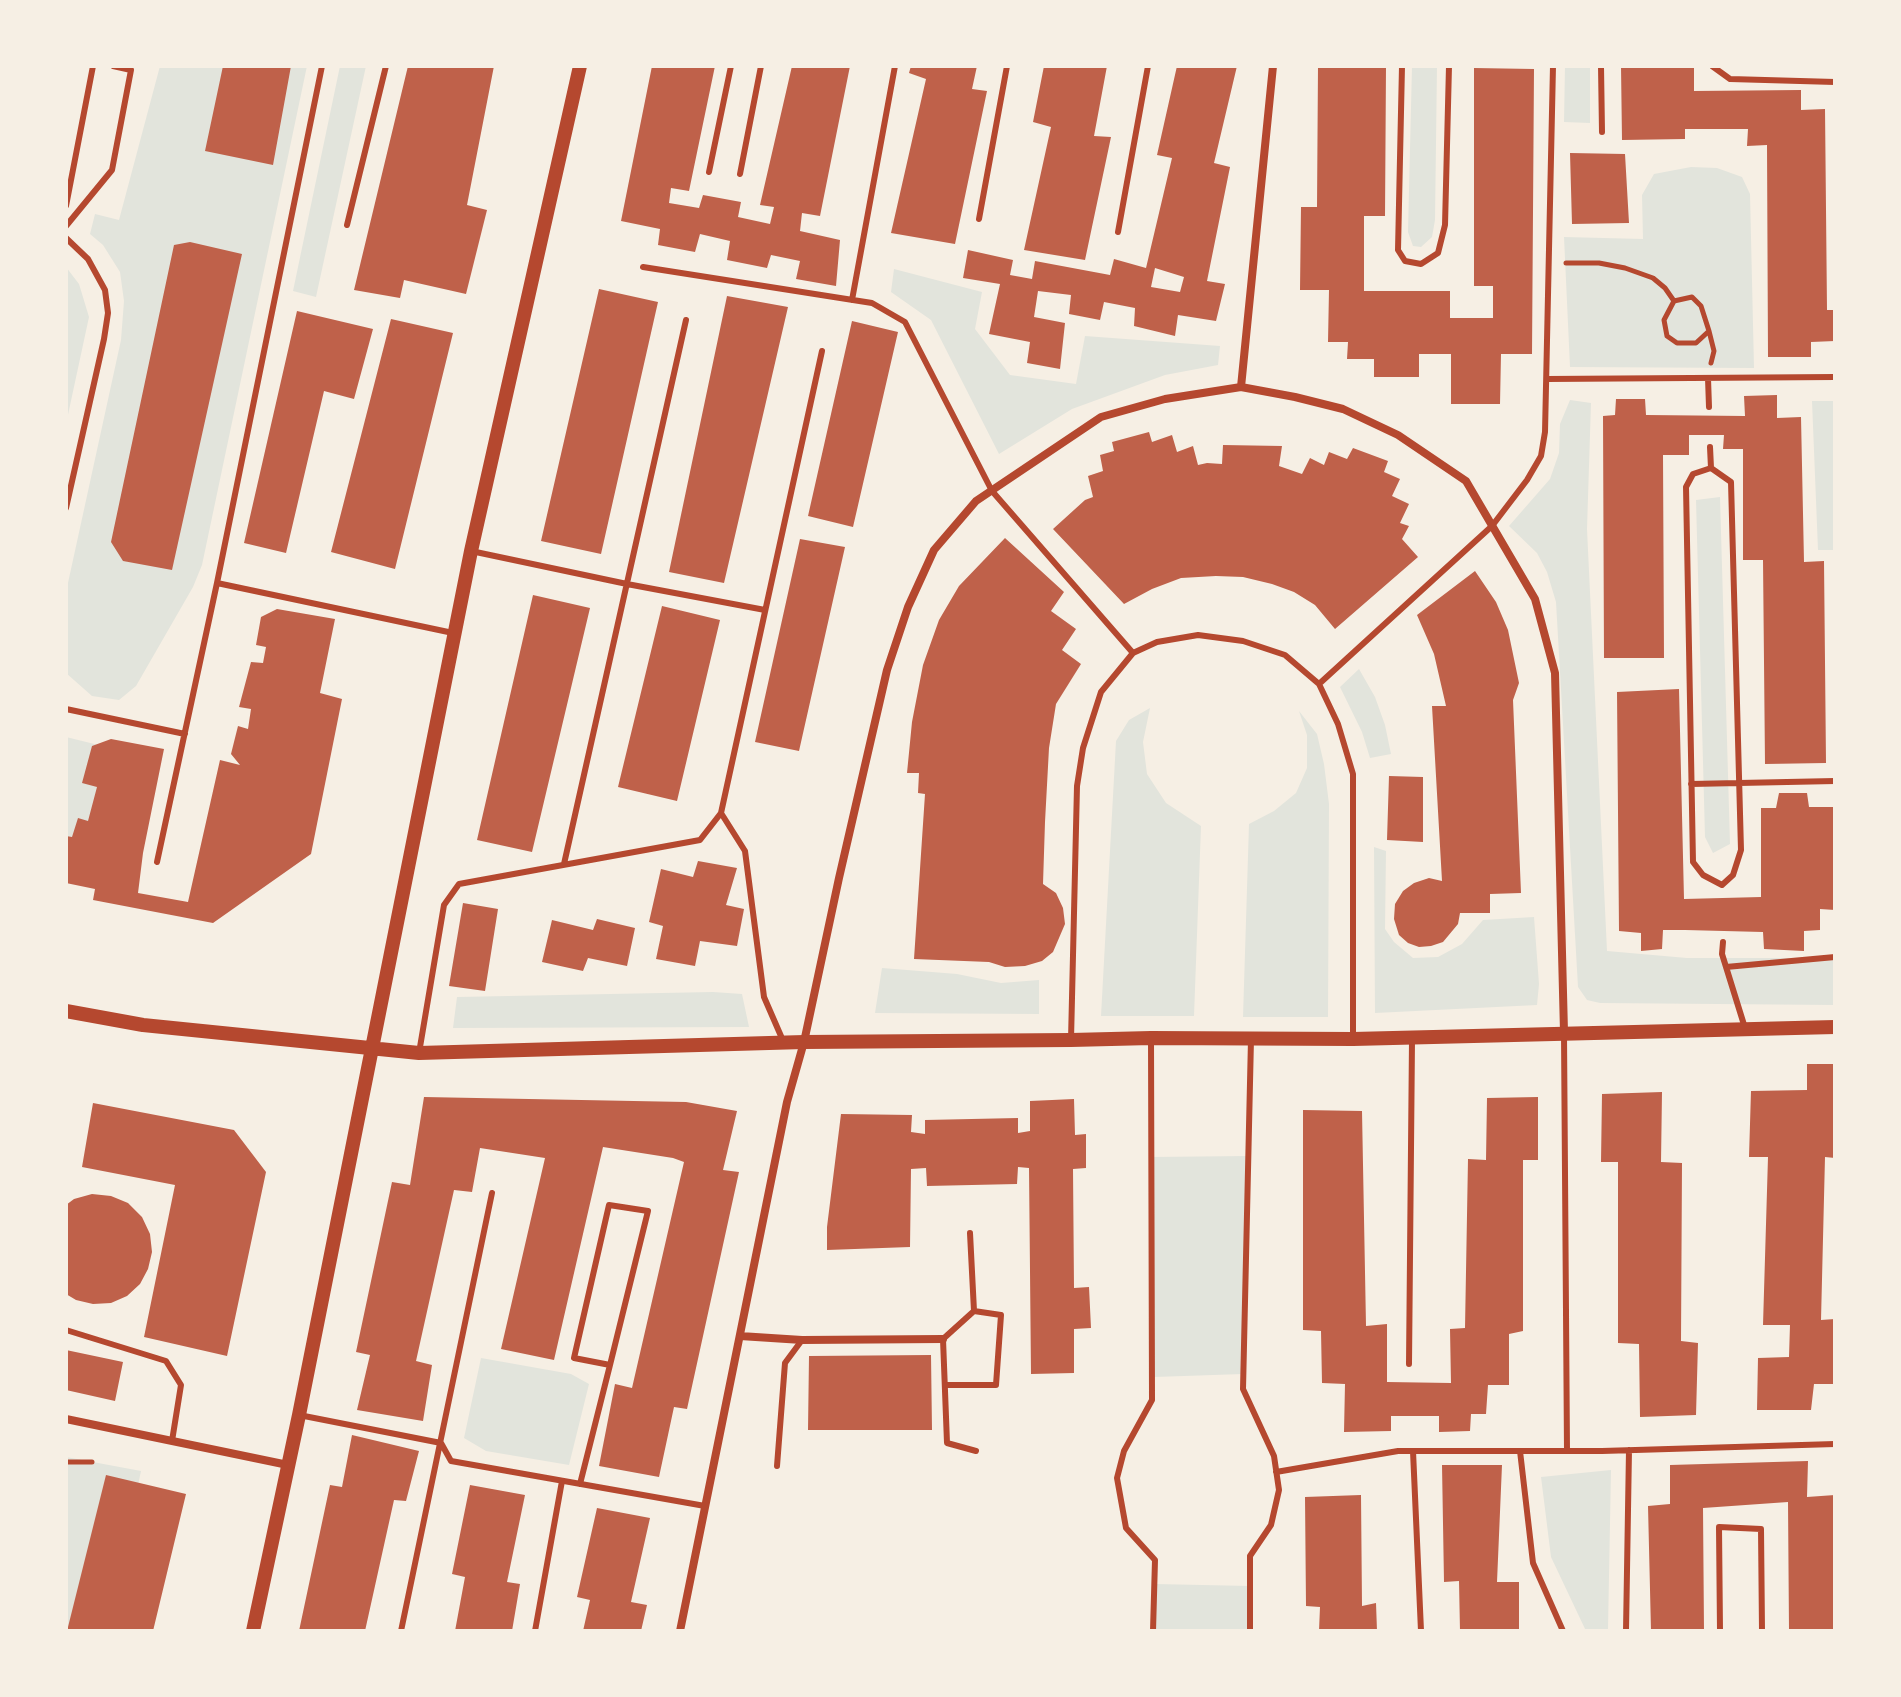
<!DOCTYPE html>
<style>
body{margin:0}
#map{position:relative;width:1901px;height:1697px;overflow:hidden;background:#f6efe4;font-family:Montserrat,sans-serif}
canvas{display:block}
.frame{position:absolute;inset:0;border:68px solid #f6efe4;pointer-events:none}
</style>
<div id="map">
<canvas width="1901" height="1697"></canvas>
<div class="frame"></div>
</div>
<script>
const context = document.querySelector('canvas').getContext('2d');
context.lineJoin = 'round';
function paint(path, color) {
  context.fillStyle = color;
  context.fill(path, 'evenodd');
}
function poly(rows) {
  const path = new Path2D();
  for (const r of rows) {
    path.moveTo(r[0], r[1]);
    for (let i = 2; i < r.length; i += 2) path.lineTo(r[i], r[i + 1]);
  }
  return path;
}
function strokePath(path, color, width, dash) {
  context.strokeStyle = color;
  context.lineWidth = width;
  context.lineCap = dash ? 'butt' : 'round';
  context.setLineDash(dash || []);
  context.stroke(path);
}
const green = poly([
 [160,66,307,66,202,565,193,587,136,686,119,700,92,696,66,673,66,592,121,340,124,301,120,272,103,245,90,234,95,214,119,220],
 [340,66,366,66,316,297,293,291],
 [1412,66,1437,66,1435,220,1432,237,1421,247,1413,246,1408,232],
 [1565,66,1590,66,1590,123,1564,122],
 [1691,167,1717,168,1742,177,1750,194,1754,368,1570,367,1564,237,1643,239,1642,195,1654,174],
 [66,267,79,284,89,317,66,424],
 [894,269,982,292,975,329,1010,375,1076,384,1085,336,1220,346,1218,365,1165,375,1072,409,999,454,931,320,891,292],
 [1570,400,1591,403,1587,529,1607,951,1687,958,1835,958,1835,1005,1600,1003,1587,1000,1578,987,1556,602,1547,572,1537,553,1509,526,1550,479,1559,453,1560,424],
 [1812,401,1835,401,1835,550,1818,550],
 [1720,497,1730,844,1713,853,1705,837,1696,500],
 [1359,669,1375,697,1385,725,1391,754,1370,758,1362,732,1340,687],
 [1150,708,1143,742,1147,774,1166,803,1201,826,1194,1016,1101,1016,1116,741,1129,720],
 [1299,711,1317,734,1324,764,1329,804,1328,1017,1243,1017,1249,824,1274,811,1296,793,1307,768,1307,735],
 [66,737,139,755,66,856],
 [1374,847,1386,851,1385,929,1394,942,1413,958,1438,957,1462,944,1483,920,1534,917,1539,984,1537,1005,1375,1013],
 [882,968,957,974,1001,983,1039,980,1039,1014,875,1013],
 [713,992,742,994,749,1027,453,1028,457,997],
 [1248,1156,1243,1374,1154,1377,1151,1157],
 [481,1358,571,1374,589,1384,569,1465,486,1451,464,1438],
 [66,1457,141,1471,107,1631,66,1631],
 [1611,1470,1608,1629,1586,1631,1551,1557,1541,1477],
 [1155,1584,1250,1586,1250,1631,1153,1631]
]);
const building = poly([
 [223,66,291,66,273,165,205,151],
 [408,66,494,66,467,205,487,210,466,294,404,280,400,298,354,290],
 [652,66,715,66,689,191,671,188,669,203,699,208,703,195,741,202,738,217,770,224,774,207,760,205,792,66,850,66,820,216,802,213,800,231,840,240,836,286,796,279,800,261,771,255,767,268,727,260,730,241,700,234,695,252,658,245,660,229,621,221],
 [911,66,977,66,972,89,987,91,955,244,891,233,926,79,909,73],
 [1044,66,1107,66,1094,136,1111,137,1085,260,1024,250,1051,127,1033,122],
 [1177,66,1237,66,1214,163,1230,167,1207,281,1225,284,1216,321,1178,315,1175,336,1134,326,1135,308,1104,302,1100,320,1069,314,1071,295,1038,291,1034,317,1065,323,1060,369,1027,363,1030,342,989,334,1000,284,963,278,968,250,1013,260,1010,275,1032,279,1035,261,1110,275,1114,259,1146,268,1172,158,1157,155],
 [1155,268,1184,277,1180,292,1151,287],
 [1318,66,1386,66,1385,216,1364,216,1364,291,1450,291,1450,318,1493,318,1493,286,1474,286,1474,68,1534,69,1532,354,1501,354,1500,404,1451,404,1451,354,1419,354,1419,377,1374,377,1374,359,1347,359,1348,342,1328,342,1329,290,1300,290,1301,207,1317,207],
 [1621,66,1694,66,1694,91,1801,90,1801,110,1825,109,1827,310,1835,310,1835,341,1811,342,1811,357,1768,357,1767,145,1747,146,1748,129,1685,129,1685,139,1622,140],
 [1570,153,1625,154,1629,223,1572,224],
 [190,242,242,254,172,570,123,561,111,542,174,245],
 [599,289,658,302,601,554,541,541],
 [727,296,788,307,724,583,669,572],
 [297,311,373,329,354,399,324,391,286,553,244,543],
 [391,319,453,333,395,569,331,552],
 [852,321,898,332,853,527,808,516],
 [1777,395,1777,418,1801,417,1804,562,1824,561,1826,763,1765,764,1763,560,1743,560,1743,449,1723,449,1724,435,1689,435,1689,455,1663,455,1664,658,1604,658,1603,416,1615,415,1616,399,1645,399,1646,415,1745,416,1744,396],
 [1149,432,1152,442,1172,435,1177,452,1193,446,1198,465,1207,463,1222,464,1223,445,1282,446,1279,466,1302,474,1310,458,1324,465,1329,452,1347,459,1353,448,1388,461,1384,472,1400,479,1392,496,1409,504,1400,523,1409,526,1402,539,1418,557,1335,629,1315,605,1294,592,1272,584,1243,577,1216,576,1181,578,1152,589,1124,604,1053,529,1085,500,1093,497,1088,476,1103,471,1100,455,1114,451,1112,442],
 [1005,538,1064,592,1051,611,1076,629,1062,650,1081,664,1056,704,1049,748,1045,822,1043,884,1056,893,1063,908,1065,924,1053,952,1042,961,1025,966,1005,967,989,962,914,959,925,794,918,793,919,773,907,773,912,722,923,665,939,620,959,586],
 [800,539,845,547,799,751,755,742],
 [1475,571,1496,602,1508,630,1519,683,1513,700,1521,893,1490,894,1490,913,1460,913,1458,924,1443,942,1431,946,1419,947,1408,943,1399,935,1394,919,1395,904,1403,891,1414,883,1429,878,1442,881,1432,706,1446,706,1434,654,1417,615],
 [533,595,590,608,532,852,477,840],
 [662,606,720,620,677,801,618,787],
 [277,609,335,619,320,693,342,699,311,854,213,923,93,900,95,889,66,883,66,836,72,837,78,818,88,821,97,787,82,783,92,746,111,739,164,749,143,853,138,893,188,902,220,760,240,765,231,754,238,726,248,729,251,709,239,707,251,662,263,663,266,647,256,645,261,617],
 [1679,689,1684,899,1761,897,1761,808,1776,808,1779,793,1807,793,1809,807,1835,807,1835,910,1820,909,1820,930,1804,931,1804,951,1764,949,1763,932,1685,930,1663,930,1662,949,1641,951,1641,933,1619,931,1617,692],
 [1389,776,1423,777,1423,842,1387,840],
 [698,861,737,868,726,905,744,909,737,946,700,941,695,966,656,959,663,926,649,922,661,869,693,877],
 [463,903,498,909,485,991,449,986],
 [597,919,635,928,627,966,588,958,583,971,542,962,552,920,593,930],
 [1807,1064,1835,1064,1835,1158,1825,1157,1821,1320,1835,1319,1835,1384,1814,1384,1811,1410,1757,1410,1758,1358,1789,1357,1790,1325,1763,1325,1768,1157,1749,1157,1751,1091,1807,1090],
 [1662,1092,1661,1162,1682,1163,1681,1341,1698,1343,1696,1415,1640,1417,1639,1344,1618,1343,1618,1162,1601,1162,1602,1094],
 [424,1097,686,1102,737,1111,723,1170,739,1172,687,1409,674,1407,659,1477,599,1466,615,1384,632,1388,684,1162,673,1158,603,1147,554,1360,501,1349,545,1158,480,1148,472,1192,454,1190,416,1361,432,1365,423,1421,357,1410,370,1355,356,1352,392,1182,410,1185],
 [1538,1097,1538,1160,1523,1160,1523,1331,1509,1334,1509,1385,1488,1385,1486,1414,1471,1414,1470,1431,1439,1432,1439,1416,1391,1416,1391,1431,1344,1432,1345,1384,1322,1383,1321,1331,1303,1330,1303,1110,1362,1111,1366,1326,1387,1324,1387,1382,1451,1383,1450,1329,1465,1328,1468,1159,1486,1160,1487,1098],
 [1074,1099,1075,1135,1086,1134,1086,1168,1073,1169,1074,1288,1089,1287,1091,1328,1074,1329,1074,1373,1031,1374,1029,1168,1018,1167,1017,1184,927,1186,926,1168,911,1169,910,1247,827,1250,827,1227,841,1114,912,1115,911,1132,925,1134,925,1120,1018,1118,1018,1133,1030,1131,1030,1101],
 [93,1103,234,1130,266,1172,227,1356,144,1337,175,1185,82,1167],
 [92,1194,111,1196,128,1203,142,1217,150,1234,152,1252,148,1269,140,1284,127,1296,111,1303,93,1304,76,1300,66,1294,66,1205,74,1199],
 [66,1350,123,1362,115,1401,66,1390],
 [931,1355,932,1430,808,1430,809,1356],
 [352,1435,419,1451,406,1501,394,1500,365,1631,299,1631,330,1485,342,1487],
 [1808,1461,1807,1497,1835,1495,1835,1631,1789,1631,1788,1502,1703,1508,1704,1631,1651,1631,1648,1506,1670,1504,1670,1465],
 [1442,1465,1502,1465,1497,1582,1519,1582,1519,1631,1460,1631,1459,1581,1444,1582],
 [106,1475,186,1494,153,1631,67,1631],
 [470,1485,525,1495,507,1582,520,1584,512,1631,455,1631,465,1577,452,1574],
 [1361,1495,1362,1606,1376,1603,1377,1631,1319,1631,1320,1607,1306,1606,1305,1497],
 [597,1508,650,1518,631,1602,647,1605,641,1631,583,1631,590,1600,577,1597]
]);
const path = poly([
 [1566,263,1599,263,1625,268,1653,278,1665,288,1674,301,1664,320,1667,336,1677,343,1696,343,1709,331,1714,351,1711,363],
 [1674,301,1692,297,1701,306,1709,331],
 [66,1462,92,1462]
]);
const service = poly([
 [1402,66,1398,250,1405,261,1421,264,1438,253,1445,225,1449,66],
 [1601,66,1602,132],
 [1712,66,1730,79,1835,82],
 [709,172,731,66],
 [740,174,761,66],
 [66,206,93,66],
 [979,219,1007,66],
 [347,225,386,66],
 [66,226,112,170,131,70,113,66],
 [1118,232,1148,66],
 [66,238,88,259,105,290,108,313,104,339,66,508],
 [643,267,872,303,905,322,992,491,1133,653],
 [852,300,895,66],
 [1708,378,1709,407],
 [1547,379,1835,377],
 [1710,447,1711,468],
 [1711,468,1731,482,1741,850,1733,875,1722,885,1703,875,1693,862,1686,487,1693,474,1711,468],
 [471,551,627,584,765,610],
 [217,583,453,633],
 [1319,684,1492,526,1527,480,1541,456,1545,432,1553,66],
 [66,709,185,734],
 [1691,784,1835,781],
 [721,813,745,851,764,997,784,1043],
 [157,862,217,583,322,66],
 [564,864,686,320],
 [1723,942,1722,954,1745,1028],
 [1726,967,1835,957],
 [1564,1034,1567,1451],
 [1151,1039,1152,1400,1124,1451,1117,1478,1126,1528,1155,1560,1153,1631],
 [1071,1040,1077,786,1083,748,1101,692,1133,653,1157,642,1198,635,1243,641,1285,655,1319,684,1338,724,1353,774,1353,1037],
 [419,1053,444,905,459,884,700,840,721,813,822,351],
 [970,1233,974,1311,943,1339,947,1443,976,1451],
 [66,1330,166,1361,181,1385,172,1441],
 [1409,1364,1412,1040],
 [945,1385,996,1385,1001,1315,974,1311],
 [299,1415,441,1443,451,1461,705,1506],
 [1413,1451,1421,1631],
 [1520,1451,1533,1563,1563,1631],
 [777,1466,785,1363,802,1340],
 [1276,1472,1398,1451,1602,1451,1835,1444],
 [580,1484,610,1365,648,1211,609,1205,574,1358,610,1365],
 [401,1631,492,1193],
 [535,1631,562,1481],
 [1250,1631,1250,1556,1271,1525,1279,1490,1274,1456,1243,1389,1251,1039],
 [1626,1631,1629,1450],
 [1720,1631,1719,1527,1761,1529,1762,1631]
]);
const minor = poly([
 [1241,387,1273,66],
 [740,1336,802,1340,943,1339],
 [66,1419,288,1465],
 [680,1631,787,1102,804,1042,839,878,887,670,908,607,934,550,976,501,1037,460,1101,417,1165,399,1241,387,1295,397,1343,409,1398,435,1466,481,1535,599,1555,673,1564,1032]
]);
const tertiary = poly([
 [66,1011,143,1025,419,1053,804,1042,1071,1040,1151,1038,1353,1039,1835,1027],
 [253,1631,299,1415,471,551,580,66]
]);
paint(green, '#e2e4dc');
paint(building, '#bf614a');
strokePath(path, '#b5482f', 5);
strokePath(service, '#b5482f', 6);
strokePath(minor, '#b5482f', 8);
strokePath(tertiary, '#b5482f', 14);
</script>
